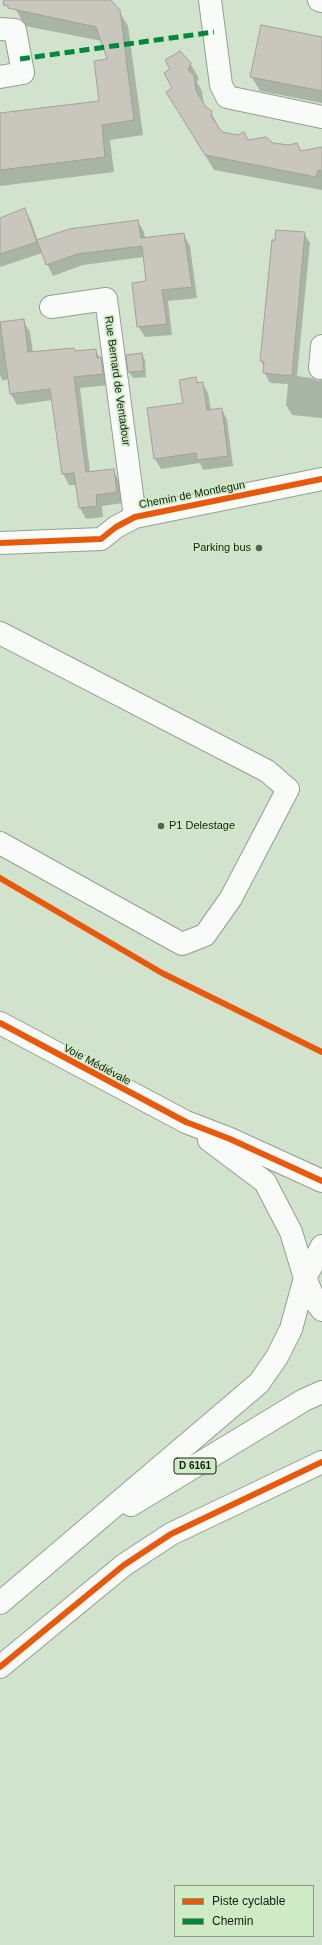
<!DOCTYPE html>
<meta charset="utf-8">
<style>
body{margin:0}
#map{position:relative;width:322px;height:1945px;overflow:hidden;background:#d2e3cd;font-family:Helvetica,sans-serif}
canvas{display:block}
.legend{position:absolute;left:174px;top:1885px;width:140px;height:52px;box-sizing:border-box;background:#ceebc5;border:1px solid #84997d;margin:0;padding:5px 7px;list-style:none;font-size:12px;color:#141e11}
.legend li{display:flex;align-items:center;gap:8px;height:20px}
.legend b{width:20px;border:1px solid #84997d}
</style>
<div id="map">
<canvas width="322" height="1945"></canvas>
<ul class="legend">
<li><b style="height:5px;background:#e8590c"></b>Piste cyclable</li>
<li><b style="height:5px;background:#00873e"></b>Chemin</li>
</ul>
</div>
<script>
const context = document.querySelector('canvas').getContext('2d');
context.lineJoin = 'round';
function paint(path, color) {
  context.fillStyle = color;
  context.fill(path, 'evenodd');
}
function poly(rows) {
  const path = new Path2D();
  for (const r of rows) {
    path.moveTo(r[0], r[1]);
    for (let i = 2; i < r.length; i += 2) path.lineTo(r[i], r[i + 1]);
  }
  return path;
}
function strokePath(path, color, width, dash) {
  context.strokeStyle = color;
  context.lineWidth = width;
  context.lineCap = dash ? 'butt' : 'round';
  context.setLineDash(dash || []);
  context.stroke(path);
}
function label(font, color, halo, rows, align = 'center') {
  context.font = font + ' Helvetica,sans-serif';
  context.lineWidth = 3.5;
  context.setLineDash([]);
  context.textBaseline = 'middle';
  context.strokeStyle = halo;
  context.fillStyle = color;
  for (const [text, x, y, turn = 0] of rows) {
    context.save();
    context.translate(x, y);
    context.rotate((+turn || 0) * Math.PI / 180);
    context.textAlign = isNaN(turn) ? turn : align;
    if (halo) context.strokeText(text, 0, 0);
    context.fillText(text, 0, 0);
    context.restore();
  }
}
const shadow = poly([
 [19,0,110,0,119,11,128,26,143,135,110,140,114,172,0,186,0,114,100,102,108,60,102,41,25,26,16,10],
 [322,38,322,103,260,91,251,76],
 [190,63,199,78,197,82,202,91,204,106,211,112,221,132,248,141,273,143,301,152,322,152,322,190,214,170,176,107,174,88],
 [25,210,31,221,38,241,138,221,144,232,145,239,184,235,190,246,197,298,168,301,172,335,145,337,138,326,148,282,144,257,83,265,53,276,42,253,0,267,0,219],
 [304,233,310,243,297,376,311,378,318,381,322,380,322,418,292,415,286,405,288,384,270,383,264,372,264,367,261,361],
 [23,320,30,332,33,353,95,350,107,369,109,385,80,388,90,472,113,470,119,481,123,503,102,506,103,517,86,519,80,508,77,485,69,485,63,474,52,400,17,405,11,394,9,378,3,381,0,375,0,323],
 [142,354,145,360,146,377,133,378,129,372],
 [196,379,199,383,202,383,208,393,211,410,222,409,227,420,233,466,203,470,200,463,161,469,155,459]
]);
const building = poly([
 [4,0,111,0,120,10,134,120,102,125,105,157,0,170,0,113,99,101,94,61,107,59,96,27,8,8,8,6,3,5,4,0],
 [261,25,322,37,322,91,250,77,261,25],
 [180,51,191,63,188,70,194,75,196,91,206,107,212,111,211,116,222,132,238,135,244,132,248,140,266,137,273,143,289,145,297,143,301,151,322,147,322,171,318,170,316,177,205,155,166,92,172,88,164,73,170,69,165,60,180,51],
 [25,208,37,242,0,254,0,218,25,208],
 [138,220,141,238,184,233,192,287,162,290,167,324,137,327,132,283,146,281,142,246,77,254,46,265,37,240,69,229,138,220],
 [276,230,305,232,292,376,263,373,264,362,260,361,272,240,275,240,276,230],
 [24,319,28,352,74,348,75,351,96,349,97,358,101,357,103,374,74,377,86,472,114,469,117,492,96,495,97,506,79,508,74,473,62,474,50,389,10,394,0,322,24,319],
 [142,353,144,371,128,372,126,355,142,353],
 [196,377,197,383,203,382,207,410,222,408,228,456,197,460,196,453,154,459,147,408,183,403,179,380,196,377]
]);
const minor = poly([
 [210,0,221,85,227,97,322,117],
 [319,0,322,1],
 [0,29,15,30,23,73,0,77],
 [51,307,106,299,135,517],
 [320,368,322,346],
 [0,543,101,539,116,527,135,517,322,479],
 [0,633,267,771,288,789,231,898,205,935,182,944,0,843],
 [0,1023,186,1122,230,1139,322,1181],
 [209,1140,265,1182,291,1232,305,1278],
 [0,1667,124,1565,171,1534,322,1462]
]);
const major = poly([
 [305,1278,315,1301,322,1310],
 [131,1505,304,1400,322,1392],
 [0,1603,259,1383,277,1357,291,1329,305,1278,322,1246]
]);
const quiet = poly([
 [20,59,214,32]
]);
const cycleway = poly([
 [0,543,101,539,116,527,135,517,322,479],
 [0,878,162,973,322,1052],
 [0,1023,186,1122,230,1139,322,1181],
 [0,1667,124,1565,171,1534,322,1462]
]);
const markers = [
 [259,548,4,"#566353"],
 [161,826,4,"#566353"]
];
const shields = [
 [195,1466,42]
];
const shieldNames = [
 ["D 6161",195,1466]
];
const streetNames = [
 ["Rue Bernard de Ventadour",117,381,82],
 ["Chemin de Montlegun",192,495,-11],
 ["Voie Médiévale",97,1065,28]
];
const poiNames = [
 ["Parking bus",251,548],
 ["P1 Delestage",169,826,"left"]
];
paint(shadow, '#0003');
paint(building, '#c9c7bd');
strokePath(building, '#a2a197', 1);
strokePath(minor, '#939f8f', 24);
strokePath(major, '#939f8f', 24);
strokePath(minor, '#f8fbf8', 22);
strokePath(major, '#f8fbf8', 22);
strokePath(quiet, '#00873e', 5, [10, 5]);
strokePath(cycleway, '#e8590c', 6);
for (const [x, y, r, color] of markers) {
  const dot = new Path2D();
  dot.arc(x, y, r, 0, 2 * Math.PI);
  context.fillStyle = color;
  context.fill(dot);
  strokePath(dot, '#ceebc5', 1.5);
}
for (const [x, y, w] of shields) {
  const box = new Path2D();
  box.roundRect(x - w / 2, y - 8, w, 16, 3);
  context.fillStyle = '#ceebc5';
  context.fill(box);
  strokePath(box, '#141e11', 1);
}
label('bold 10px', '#141e11', null, shieldNames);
label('11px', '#141e11', '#ceebc5', streetNames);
label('11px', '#141e11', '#ceebc5', poiNames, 'right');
</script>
